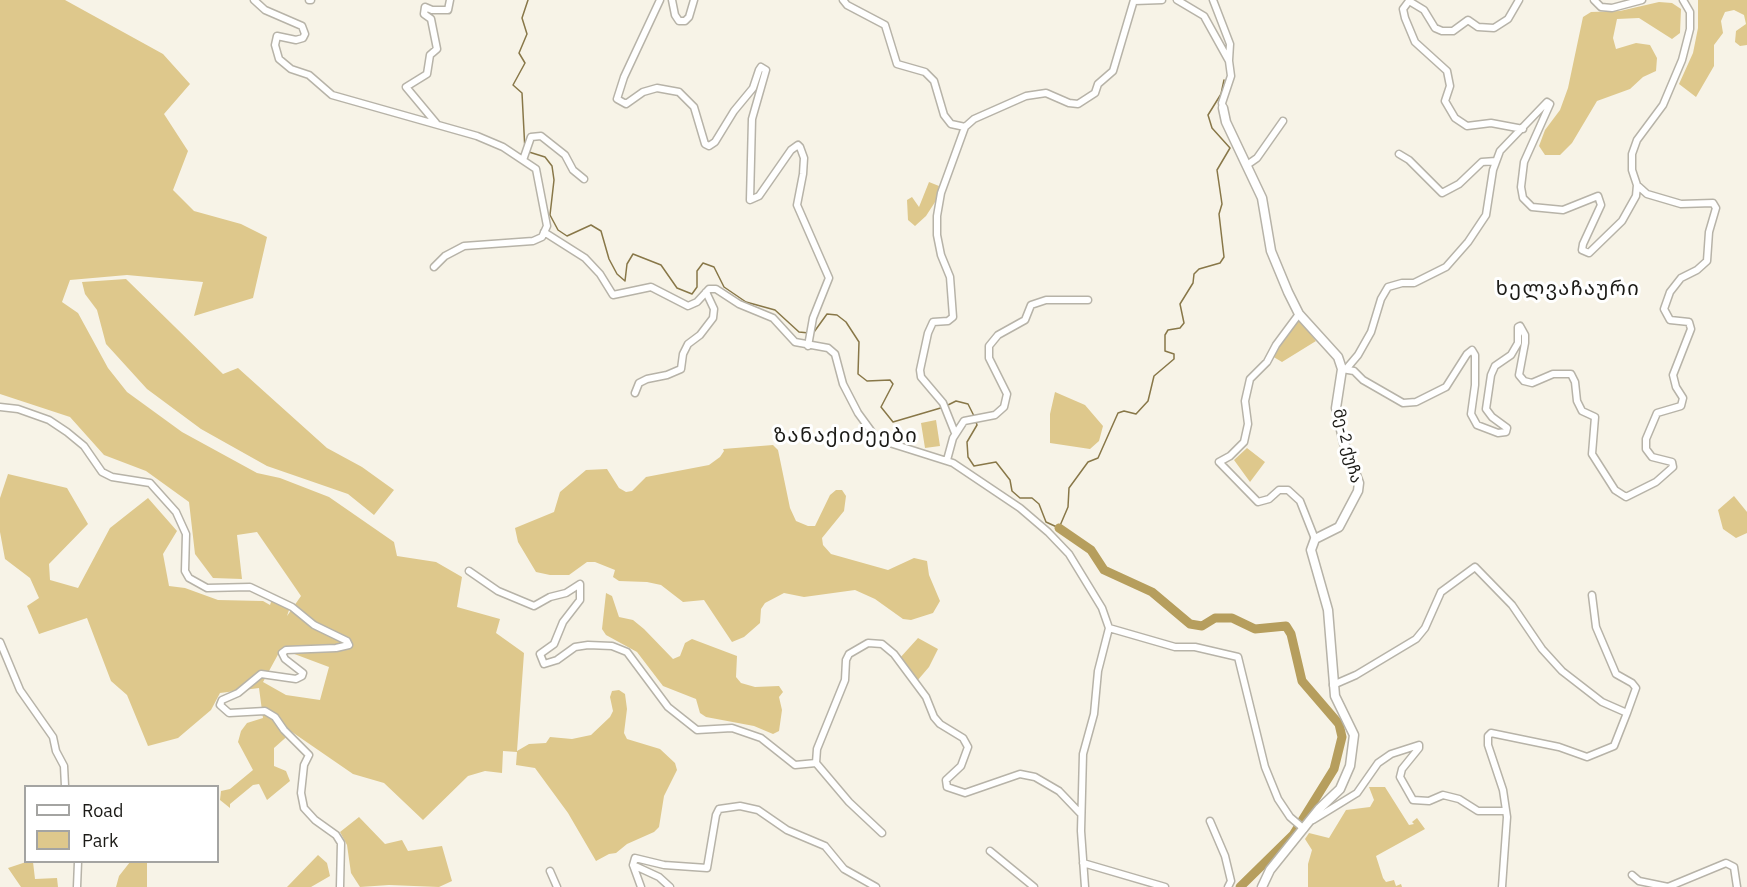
<!DOCTYPE html>
<meta charset="utf-8">
<style>
body{margin:0}
#map{position:relative;width:1747px;height:887px;overflow:hidden;background:#f7f3e7;font-family:"IBM Plex Sans",sans-serif}
canvas{display:block}
.legend{position:absolute;left:24px;top:785px;width:195px;height:78px;box-sizing:border-box;background:#fff;border:2px solid #a4a4a2;margin:0;padding:8px 10px;list-style:none;font-size:18px;color:#1c1b17}
.legend li{display:flex;align-items:center;gap:12px;height:30px}
.legend b{width:30px;border:2px solid #a4a4a2}
</style>
<div id="map">
<canvas width="1747" height="887"></canvas>
<ul class="legend">
<li><b style="height:8px;background:#fff"></b>Road</li>
<li><b style="height:16px;background:#dec88c"></b>Park</li>
</ul>
</div>
<script>
const context = document.querySelector('canvas').getContext('2d');
context.lineJoin = 'round';
function paint(path, color) {
  context.fillStyle = color;
  context.fill(path, 'evenodd');
}
function poly(rows) {
  const path = new Path2D();
  for (const r of rows) {
    path.moveTo(r[0], r[1]);
    for (let i = 2; i < r.length; i += 2) path.lineTo(r[i], r[i + 1]);
  }
  return path;
}
function strokePath(path, color, width, dash) {
  context.strokeStyle = color;
  context.lineWidth = width;
  context.lineCap = dash ? 'butt' : 'round';
  context.setLineDash(dash || []);
  context.stroke(path);
}
function label(font, color, halo, rows, align = 'center') {
  context.font = font + ' "IBM Plex Sans","Noto Sans Georgian",sans-serif';
  context.lineWidth = 6;
  context.setLineDash([]);
  context.textBaseline = 'middle';
  context.strokeStyle = halo;
  context.fillStyle = color;
  for (const [text, x, y, turn = 0] of rows) {
    context.save();
    context.translate(x, y);
    context.rotate((+turn || 0) * Math.PI / 180);
    context.textAlign = isNaN(turn) ? turn : align;
    if (halo) context.strokeText(text, 0, 0);
    context.fillText(text, 0, 0);
    context.restore();
  }
}
const green = poly([
 [0,0,65,0,163,54,190,84,164,114,188,151,173,190,194,211,241,224,267,237,253,298,194,316,203,282,127,275,70,280,62,302,78,313,108,368,127,392,182,432,257,473,280,478,329,497,394,542,397,556,436,562,462,577,457,607,500,619,496,633,524,653,517,751,529,744,546,743,550,737,572,739,591,735,610,717,613,711,610,697,612,691,619,690,625,694,627,709,624,733,627,739,660,749,675,763,677,770,664,796,659,827,654,832,627,844,616,853,609,854,596,861,568,813,535,768,516,765,517,752,503,751,502,773,485,771,468,776,423,820,384,783,353,774,292,732,274,748,274,766,286,771,290,781,267,800,259,784,253,785,230,804,230,808,220,800,221,791,230,789,253,770,238,742,241,731,247,723,263,718,259,688,220,693,211,710,178,738,148,746,127,695,111,681,87,618,39,634,27,606,39,598,30,578,5,559,0,532,0,498,8,474,67,488,88,524,49,564,50,580,78,588,110,528,148,498,177,531,163,554,169,586,185,588,218,600,263,601,270,605,272,599,290,607,287,616,301,596,257,532,237,535,242,579,213,578,195,554,189,502,146,471,104,455,70,417,0,394],
 [281,649,329,667,320,700,286,695,263,682],
 [1698,0,1747,0,1747,45,1740,46,1735,42,1736,31,1746,24,1744,15,1734,10,1725,12,1721,21,1723,33,1714,45,1714,66,1696,97,1679,84,1693,53,1698,28],
 [1659,2,1672,3,1681,9,1680,33,1672,39,1639,18,1617,19,1613,38,1616,49,1636,43,1650,45,1657,58,1656,71,1643,77,1630,89,1597,101,1572,143,1560,155,1545,155,1539,146,1545,130,1560,110,1568,88,1583,17,1591,12,1620,11],
 [929,182,939,186,937,199,926,216,915,226,908,220,907,200,912,197,919,207],
 [126,279,223,374,238,368,327,448,362,467,394,490,374,515,348,494,267,466,201,429,147,389,106,344,97,310,85,294,82,282],
 [1299,319,1316,341,1282,362,1272,356],
 [1055,392,1085,405,1103,426,1099,441,1090,449,1050,443,1050,414],
 [936,420,940,446,925,448,921,423],
 [773,445,778,450,790,508,796,521,808,526,815,526,830,495,836,490,842,490,846,496,844,511,822,538,823,545,831,554,888,570,914,558,927,561,929,575,940,601,933,613,911,620,903,619,875,599,855,590,804,597,784,593,765,603,761,609,760,623,744,637,732,642,704,600,683,602,661,585,647,582,619,581,613,577,615,570,595,562,587,562,569,575,550,575,536,572,518,542,515,528,554,512,560,492,586,470,607,469,619,488,626,492,632,491,646,477,709,465,720,457,724,451,723,449],
 [1247,448,1265,462,1250,482,1234,460],
 [1734,496,1747,512,1747,533,1736,538,1723,529,1718,510],
 [606,593,612,596,619,617,633,620,644,629,673,659,680,656,685,643,692,639,737,656,736,677,741,683,755,687,779,686,783,692,779,697,782,710,779,731,773,734,754,726,706,717,700,713,696,699,663,686,637,652,606,635,602,629],
 [918,638,938,649,929,667,917,681,899,659],
 [1369,787,1385,787,1409,825,1414,824,1412,822,1417,818,1425,829,1376,856,1383,878,1386,882,1394,880,1396,886,1401,884,1402,887,1308,887,1308,864,1312,850,1305,839,1309,833,1329,838,1346,810,1370,807,1374,800],
 [359,817,385,844,402,840,408,851,442,846,452,881,439,887,389,885,360,887,351,873,347,845,340,832],
 [318,855,327,863,330,876,311,887,287,887],
 [26,862,33,862,35,879,57,878,58,887,74,887,21,887,8,868],
 [130,862,147,862,147,887,116,887,119,876]
]);
const stream = poly([
 [525,151,522,93,513,85,525,63,519,53,527,34,522,18,528,0],
 [529,152,545,157,552,166,554,180,550,215,558,230,567,236,591,225,601,231,609,259,617,274,625,281,627,264,633,254,661,265,677,288,692,294,697,287,697,271,703,263,714,267,724,287,746,302,775,310,799,332,809,333],
 [814,332,827,314,837,315,846,322,859,342,858,374,867,381,890,380,893,384,881,407,893,422,944,407],
 [948,405,956,401,968,404,975,418],
 [976,422,977,425,967,442,968,457,974,466,996,462,1010,480,1012,491,1020,498,1032,498,1039,504,1046,522,1059,528,1068,507,1069,488,1088,462,1098,458,1118,413,1124,411,1136,414,1148,401,1154,376,1174,359,1174,354,1165,351,1165,335,1168,330,1180,328,1184,323,1180,304,1193,283,1194,274,1199,269,1220,263,1224,257,1219,214,1222,204,1217,170,1230,148,1212,128,1208,115,1221,94,1224,80]
]);
const river = poly([
 [1059,528,1091,550,1104,570,1152,592,1190,624,1202,626,1215,618,1232,618,1255,629,1286,626,1291,634,1302,681,1339,724,1342,737,1334,769,1293,835,1240,887]
]);
const street = poly([
 [254,0,265,10,302,26,305,34,303,38,296,40,277,36,275,45,279,59,291,69,309,75,332,95,477,136,503,147,536,169,547,226,542,237,533,241,464,246,445,256,434,267],
 [309,0,311,0],
 [660,0,624,77,617,99,626,104,643,92,657,88,679,92,694,107,705,144,709,146,715,142,734,111,753,88,759,70,761,67,766,70,752,119,750,200,759,196,791,150,798,145,800,147,804,158,803,174,797,205,829,278,813,318,808,346],
 [672,0,675,15,679,21,685,21,689,17,694,0],
 [843,0,847,5,885,25,897,64,925,72,934,81,944,115,951,124,965,127,974,119,1026,96,1046,93,1069,103,1078,104,1095,93,1098,84,1113,71,1134,0],
 [1177,0,1204,16,1229,61,1231,76,1222,103,1223,108],
 [1213,0,1230,44,1229,60],
 [1519,0,1508,19,1494,28,1478,27,1468,20,1453,31,1442,31,1435,28,1424,10,1409,1,1403,9,1405,18,1415,42,1447,71,1450,86,1445,101,1455,118,1467,126,1491,123,1523,129],
 [1594,0,1601,7,1612,8,1642,0],
 [1134,1,1162,0],
 [436,123,406,87,427,74,430,55,437,49,431,19,424,14,425,7,432,10,448,10,450,0],
 [1399,154,1409,160,1442,193,1459,184,1482,162,1496,161],
 [523,160,531,137,541,136,565,155,573,170,584,179],
 [1247,165,1257,158,1283,121],
 [544,232,585,258,600,274,613,295,651,287,688,306,697,302,709,289,716,289,739,304,773,318,795,342,828,348,835,354,843,384,858,413,877,439,953,463,1020,508,1048,532,1069,554,1102,608,1109,628,1098,671,1094,714,1083,754,1081,831,1085,887],
 [1299,314,1276,345,1267,362,1250,379,1245,401,1248,424,1244,442,1230,456,1219,462,1258,502,1269,499,1279,490,1288,490,1300,501,1315,539],
 [1347,368,1358,355,1371,332,1381,299,1388,287,1402,283,1414,283,1446,267,1468,242,1486,215,1493,170,1500,151,1547,102,1550,104,1524,162,1521,187,1523,198,1532,207,1563,210,1598,196,1601,205,1583,244,1582,250,1589,253,1622,221,1636,196,1637,185,1632,170,1632,154,1637,140,1663,105,1682,60,1690,29,1690,12,1683,0],
 [1342,369,1354,371,1363,380,1403,403,1416,402,1446,387,1467,354,1472,350,1475,355,1475,385,1471,414,1477,425,1498,433,1506,432,1507,428,1492,417,1486,409,1491,375,1495,366,1511,355,1518,343,1518,327,1520,326,1525,335,1525,343,1519,375,1524,381,1532,383,1553,374,1571,374,1575,382,1577,401,1582,411,1595,417,1592,454,1615,490,1626,497,1656,482,1673,467,1672,462,1652,457,1646,449,1646,439,1657,413,1681,406,1683,398,1676,387,1673,375,1691,329,1689,322,1670,320,1664,309,1670,292,1681,278,1697,270,1707,261,1709,232,1716,208,1713,203,1681,204,1647,194,1637,185],
 [635,393,639,383,647,379,667,375,681,369,683,354,688,344,700,335,713,318,714,309,706,292],
 [0,407,18,409,49,420,67,432,84,446,102,472,112,477,150,483,176,512,186,534,185,571,189,578,207,588,250,587,292,607,314,625,347,641,349,645,336,648,286,650,282,653,285,659,303,673,302,676,296,679,261,674,238,693,222,700,220,705,229,713,265,711,275,717,284,730,309,755,304,765,301,793,304,808,315,820,336,835,341,843,340,887],
 [955,433,943,403,921,377,920,370,928,333,933,322,948,321,953,317,950,277,941,255,937,235,937,216,941,193,965,127],
 [947,460,953,438,964,421,995,415,1004,407,1007,394,989,358,989,346,998,335,1025,320,1031,305,1046,300,1088,300],
 [469,571,498,591,534,606,550,597,566,593,580,584,580,600,563,622,554,644,540,654,544,664,557,660,575,647,588,645,612,646,627,652,668,707,697,730,732,728,761,738,795,765,816,763,849,802,882,833],
 [1109,628,1175,647,1195,647,1238,657,1265,767,1278,799,1290,817,1304,829],
 [0,642,20,690,53,737,56,751,64,766,65,786],
 [1333,685,1356,675,1416,639,1425,628,1441,592,1475,567,1512,605,1542,649,1562,671,1602,702,1627,713,1636,688,1632,683,1616,674,1596,627,1592,595],
 [816,763,817,749,845,680,846,660,849,654,868,643,882,644,894,654,926,697,934,717,940,724,963,738,968,747,961,766,946,780,947,787,965,793,1020,774,1035,777,1059,791,1080,813],
 [1313,820,1357,793,1378,763,1391,754,1419,745,1419,748,1402,769,1400,777,1413,800,1429,801,1443,795,1459,799,1478,811,1506,811],
 [1210,821,1225,856,1231,881,1228,887],
 [990,851,1034,887],
 [1083,863,1165,887],
 [633,865,659,877,670,887],
 [550,871,557,887],
 [1632,875,1639,881,1668,887,1726,863,1734,867,1737,887],
 [77,887,78,862],
 [641,887,633,865,635,858,664,865,707,868,716,815,719,809,740,806,758,810,787,830,825,846,844,869,876,887],
 [1502,887,1507,817,1503,790,1488,745,1488,736,1491,733,1559,747,1587,757,1614,746,1627,713]
]);
const secondary = poly([
 [1223,108,1226,122,1262,198,1271,251,1288,292,1299,314,1338,357,1342,369,1336,408,1344,443,1359,483,1358,491,1339,527,1315,539,1311,550,1328,610,1335,696,1354,735,1350,766,1340,789,1319,809,1270,870,1262,887]
]);
const streetNames = [
 ["მე-2 ქუჩა",1347,446,76]
];
const quarterNames = [
 ["ხელვაჩაური",1568,289],
 ["ზანაქიძეები",846,436]
];
paint(green, '#dec88c');
strokePath(stream, '#887748', 1.5);
strokePath(river, '#b69e5d', 9);
strokePath(street, '#b7b3a8', 9);
strokePath(secondary, '#b7b3a8', 11);
strokePath(street, '#fff', 6);
strokePath(secondary, '#fff', 8);
label('16px', '#1c1b17', '#fff', streetNames);
context.letterSpacing = '1.5px';
label('20px', '#1c1b17', '#fff', quarterNames);
context.letterSpacing = '0px';
</script>
